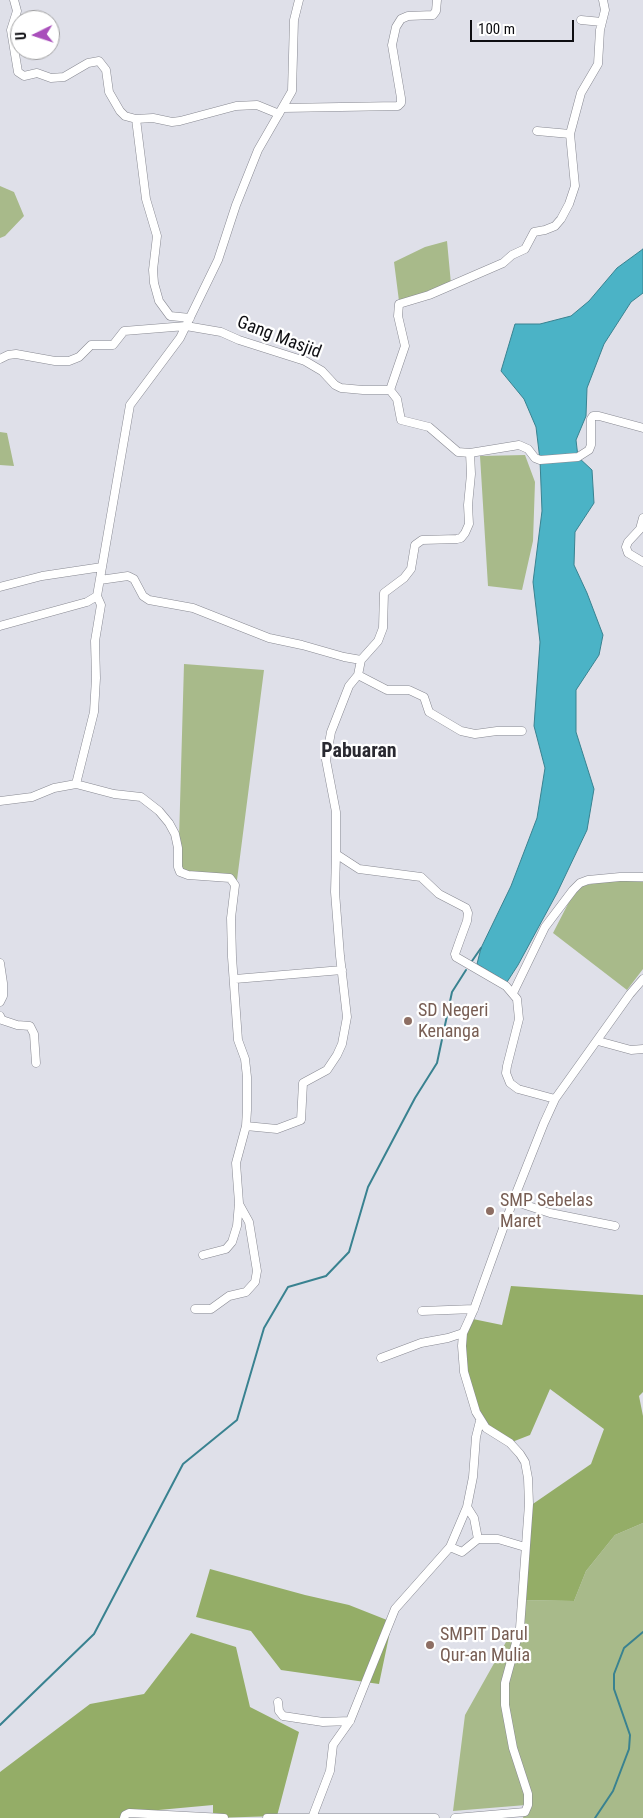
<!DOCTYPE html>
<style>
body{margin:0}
#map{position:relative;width:643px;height:1818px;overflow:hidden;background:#dfe0e9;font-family:"Roboto Condensed",sans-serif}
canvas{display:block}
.north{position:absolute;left:10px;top:10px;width:50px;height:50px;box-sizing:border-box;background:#fff;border:1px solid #9f9fa0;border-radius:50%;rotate:266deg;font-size:14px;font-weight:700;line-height:20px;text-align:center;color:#0e0e12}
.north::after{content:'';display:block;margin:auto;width:18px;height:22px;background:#a94fbb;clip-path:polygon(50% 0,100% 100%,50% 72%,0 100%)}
.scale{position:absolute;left:470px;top:20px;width:104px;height:22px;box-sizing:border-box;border:2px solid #0e0e12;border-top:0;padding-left:6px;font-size:15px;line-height:18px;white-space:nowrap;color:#0e0e12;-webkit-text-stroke:4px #fff;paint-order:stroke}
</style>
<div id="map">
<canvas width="643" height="1818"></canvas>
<div class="north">U</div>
<div class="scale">100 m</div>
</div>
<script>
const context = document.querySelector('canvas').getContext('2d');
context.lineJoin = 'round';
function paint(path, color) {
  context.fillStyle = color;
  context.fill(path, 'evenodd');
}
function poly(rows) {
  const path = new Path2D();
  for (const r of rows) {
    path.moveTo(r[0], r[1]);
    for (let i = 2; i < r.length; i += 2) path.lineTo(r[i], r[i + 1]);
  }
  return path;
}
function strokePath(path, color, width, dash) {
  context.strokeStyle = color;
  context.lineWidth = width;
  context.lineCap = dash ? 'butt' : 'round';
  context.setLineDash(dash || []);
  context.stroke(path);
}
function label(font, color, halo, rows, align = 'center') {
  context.font = font + ' "Roboto Condensed",sans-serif';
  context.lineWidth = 4.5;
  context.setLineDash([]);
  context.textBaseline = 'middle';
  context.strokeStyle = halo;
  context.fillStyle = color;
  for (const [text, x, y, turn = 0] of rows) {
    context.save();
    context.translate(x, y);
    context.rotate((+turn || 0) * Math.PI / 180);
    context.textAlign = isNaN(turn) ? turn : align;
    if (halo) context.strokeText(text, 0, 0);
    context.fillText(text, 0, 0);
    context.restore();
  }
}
const green = poly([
 [0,186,14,192,24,216,5,236,0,238],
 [447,241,451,284,399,301,394,262,425,247],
 [0,432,7,433,14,466,0,465],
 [525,455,535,482,533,541,522,590,488,586,480,456],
 [184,664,264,670,237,880,178,875],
 [610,880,643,882,643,969,627,990,553,933,570,900,582,886],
 [643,1523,643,1818,523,1818,526,1805,453,1811,465,1715,506,1642,516,1637,520,1600,574,1601,586,1571,615,1535]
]);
const forest = poly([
 [511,1286,643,1295,643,1392,639,1396,643,1416,643,1523,615,1535,586,1571,574,1601,520,1600,527,1508,591,1464,604,1429,550,1389,530,1435,512,1442,482,1420,459,1353,468,1318,502,1325],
 [210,1569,305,1595,349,1605,392,1622,379,1684,281,1670,251,1631,196,1617],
 [191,1633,236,1647,250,1707,299,1732,277,1816,213,1818,213,1805,126,1813,120,1818,0,1818,0,1772,90,1704,144,1694]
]);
const water = poly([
 [643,249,643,293,631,302,604,344,587,388,586,416,576,440,578,457,592,470,594,503,575,532,574,565,587,593,603,635,599,655,576,690,576,732,594,789,587,830,557,893,518,965,507,982,477,964,481,948,511,886,537,818,545,768,534,726,540,642,533,582,542,511,540,460,536,427,524,399,501,371,515,324,540,324,571,316,589,301,617,268,643,249]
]);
const stream = poly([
 [472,961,481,948],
 [0,1725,94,1634,183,1464,237,1420,264,1328,288,1287,326,1276,349,1252,368,1187,415,1098,437,1063,452,992,466,970],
 [595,1818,613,1791,629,1749,630,1735,614,1689,614,1674,624,1648,643,1632]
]);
const minor = poly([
 [14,0,17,11,11,30,18,72,24,76,37,73,51,78,64,77,88,63,99,61,106,70,109,92,120,111,125,116,136,119,153,118,172,122,180,121,236,106,257,105,279,114],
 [581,20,602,22],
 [283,108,398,106,401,103,401,98,392,45,396,27,401,19,408,16,433,15,436,11,437,0],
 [136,119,146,199,157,236,153,270,154,283,159,301,170,316,190,318],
 [537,131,570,134],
 [0,359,8,355,16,354,55,361,69,361,79,357,91,345,113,345,124,331,186,326,221,332,239,340,305,361,322,371,335,385,341,388,363,390,390,390,397,399,401,420,429,427,458,452,470,453,519,445,528,449,535,458,540,460,578,457,589,450,591,445,591,419,593,416,599,416,643,428],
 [390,390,405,346,398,316,399,304,429,295,503,263,512,255,525,249,534,232,545,230,555,226,561,219,569,204,575,186,570,134,581,93,598,64,600,30,605,10,603,0],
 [470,453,471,474,468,505,469,524,465,533,461,538,457,539,422,540,415,545,411,569,404,578,384,593,383,628,378,641,361,660,358,675,349,686,331,732,326,760,336,812,336,854,359,869,421,877,439,894,466,908,468,913,467,921,460,940,455,954,456,957,506,986,517,999,519,1019,507,1066,506,1073,510,1083,518,1089,555,1099],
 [643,518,640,529,628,542,626,547,628,553,643,562],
 [100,580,128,576,134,579,143,596,149,600,193,608,269,638,302,645,344,657,361,660],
 [0,587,42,576,102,567],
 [0,626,87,602,97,596,130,405,180,338,218,260,236,205,258,150,292,91,294,20,299,0],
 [358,675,387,690,409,690,424,697,429,712,461,731,475,734,497,731,522,731],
 [76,784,94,712,96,678,95,641,101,605,97,596],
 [0,801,32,797,54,788,76,784,114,794,141,797,159,811,169,823,175,834,178,848,178,867,180,872,188,875,230,878,235,885,231,918,232,957,238,1040,245,1059,247,1077,247,1110,246,1126,236,1163,239,1203,237,1226,232,1242,226,1249,203,1255],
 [0,963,3,983,3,996,0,1002],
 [235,979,342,970],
 [513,993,545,927,573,890,580,883,588,880,620,877,643,877],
 [0,1016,2,1020,17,1025,30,1026,34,1034,36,1063],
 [598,1041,631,1050,643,1049],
 [246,1126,277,1129,301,1120,303,1083,327,1070,337,1055,342,1044,347,1017,340,956,335,892,336,854],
 [513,1201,550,1213,615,1226],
 [195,1309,211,1309,229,1296,246,1292,255,1282,257,1271,249,1222,239,1204],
 [422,1311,474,1309],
 [381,1358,421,1343,448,1338,463,1333],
 [467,1507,474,1518,478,1539],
 [450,1547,462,1552,478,1539,498,1539,525,1547],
 [278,1702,279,1711,283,1716,323,1722,350,1721],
 [124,1818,125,1815,129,1813,224,1818],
 [267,1818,435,1818],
 [312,1818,330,1771,333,1745,350,1721,395,1609,450,1547,467,1507,473,1477,476,1437,480,1421],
 [455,1818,525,1812,528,1805,528,1794,513,1748,505,1705,505,1683,520,1628,529,1504,528,1478,525,1462,520,1454,510,1443,486,1428,476,1412,464,1372,462,1346,463,1333,474,1309,513,1201,544,1123,555,1099,630,994,643,979]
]);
const markers = [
 [408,1021,5,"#8d6e63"],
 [490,1211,5,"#8d6e63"],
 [430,1645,5,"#8d6e63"]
];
const streetNames = [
 ["Gang Masjid",279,338,21]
];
const educationNames = [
 ["SD Negeri",418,1011],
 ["Kenanga",418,1032],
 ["SMP Sebelas",500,1201],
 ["Maret",500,1222],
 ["SMPIT Darul",440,1635],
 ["Qur-an Mulia",440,1656]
];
const quarterNames = [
 ["Pabuaran",359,752]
];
paint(green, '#a8ba8a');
paint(forest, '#94ad67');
paint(water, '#4bb3c6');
strokePath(water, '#398290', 1);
strokePath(stream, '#398290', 2);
strokePath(minor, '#888992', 9);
strokePath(minor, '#fff', 8);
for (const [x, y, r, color] of markers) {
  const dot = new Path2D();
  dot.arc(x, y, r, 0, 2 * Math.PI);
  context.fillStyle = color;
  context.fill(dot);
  strokePath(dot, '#fff', 2);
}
label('18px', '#0e0e12', '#fff', streetNames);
label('18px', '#785e54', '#fff', educationNames, 'left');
label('bold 20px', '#292930', '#fff', quarterNames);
</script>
